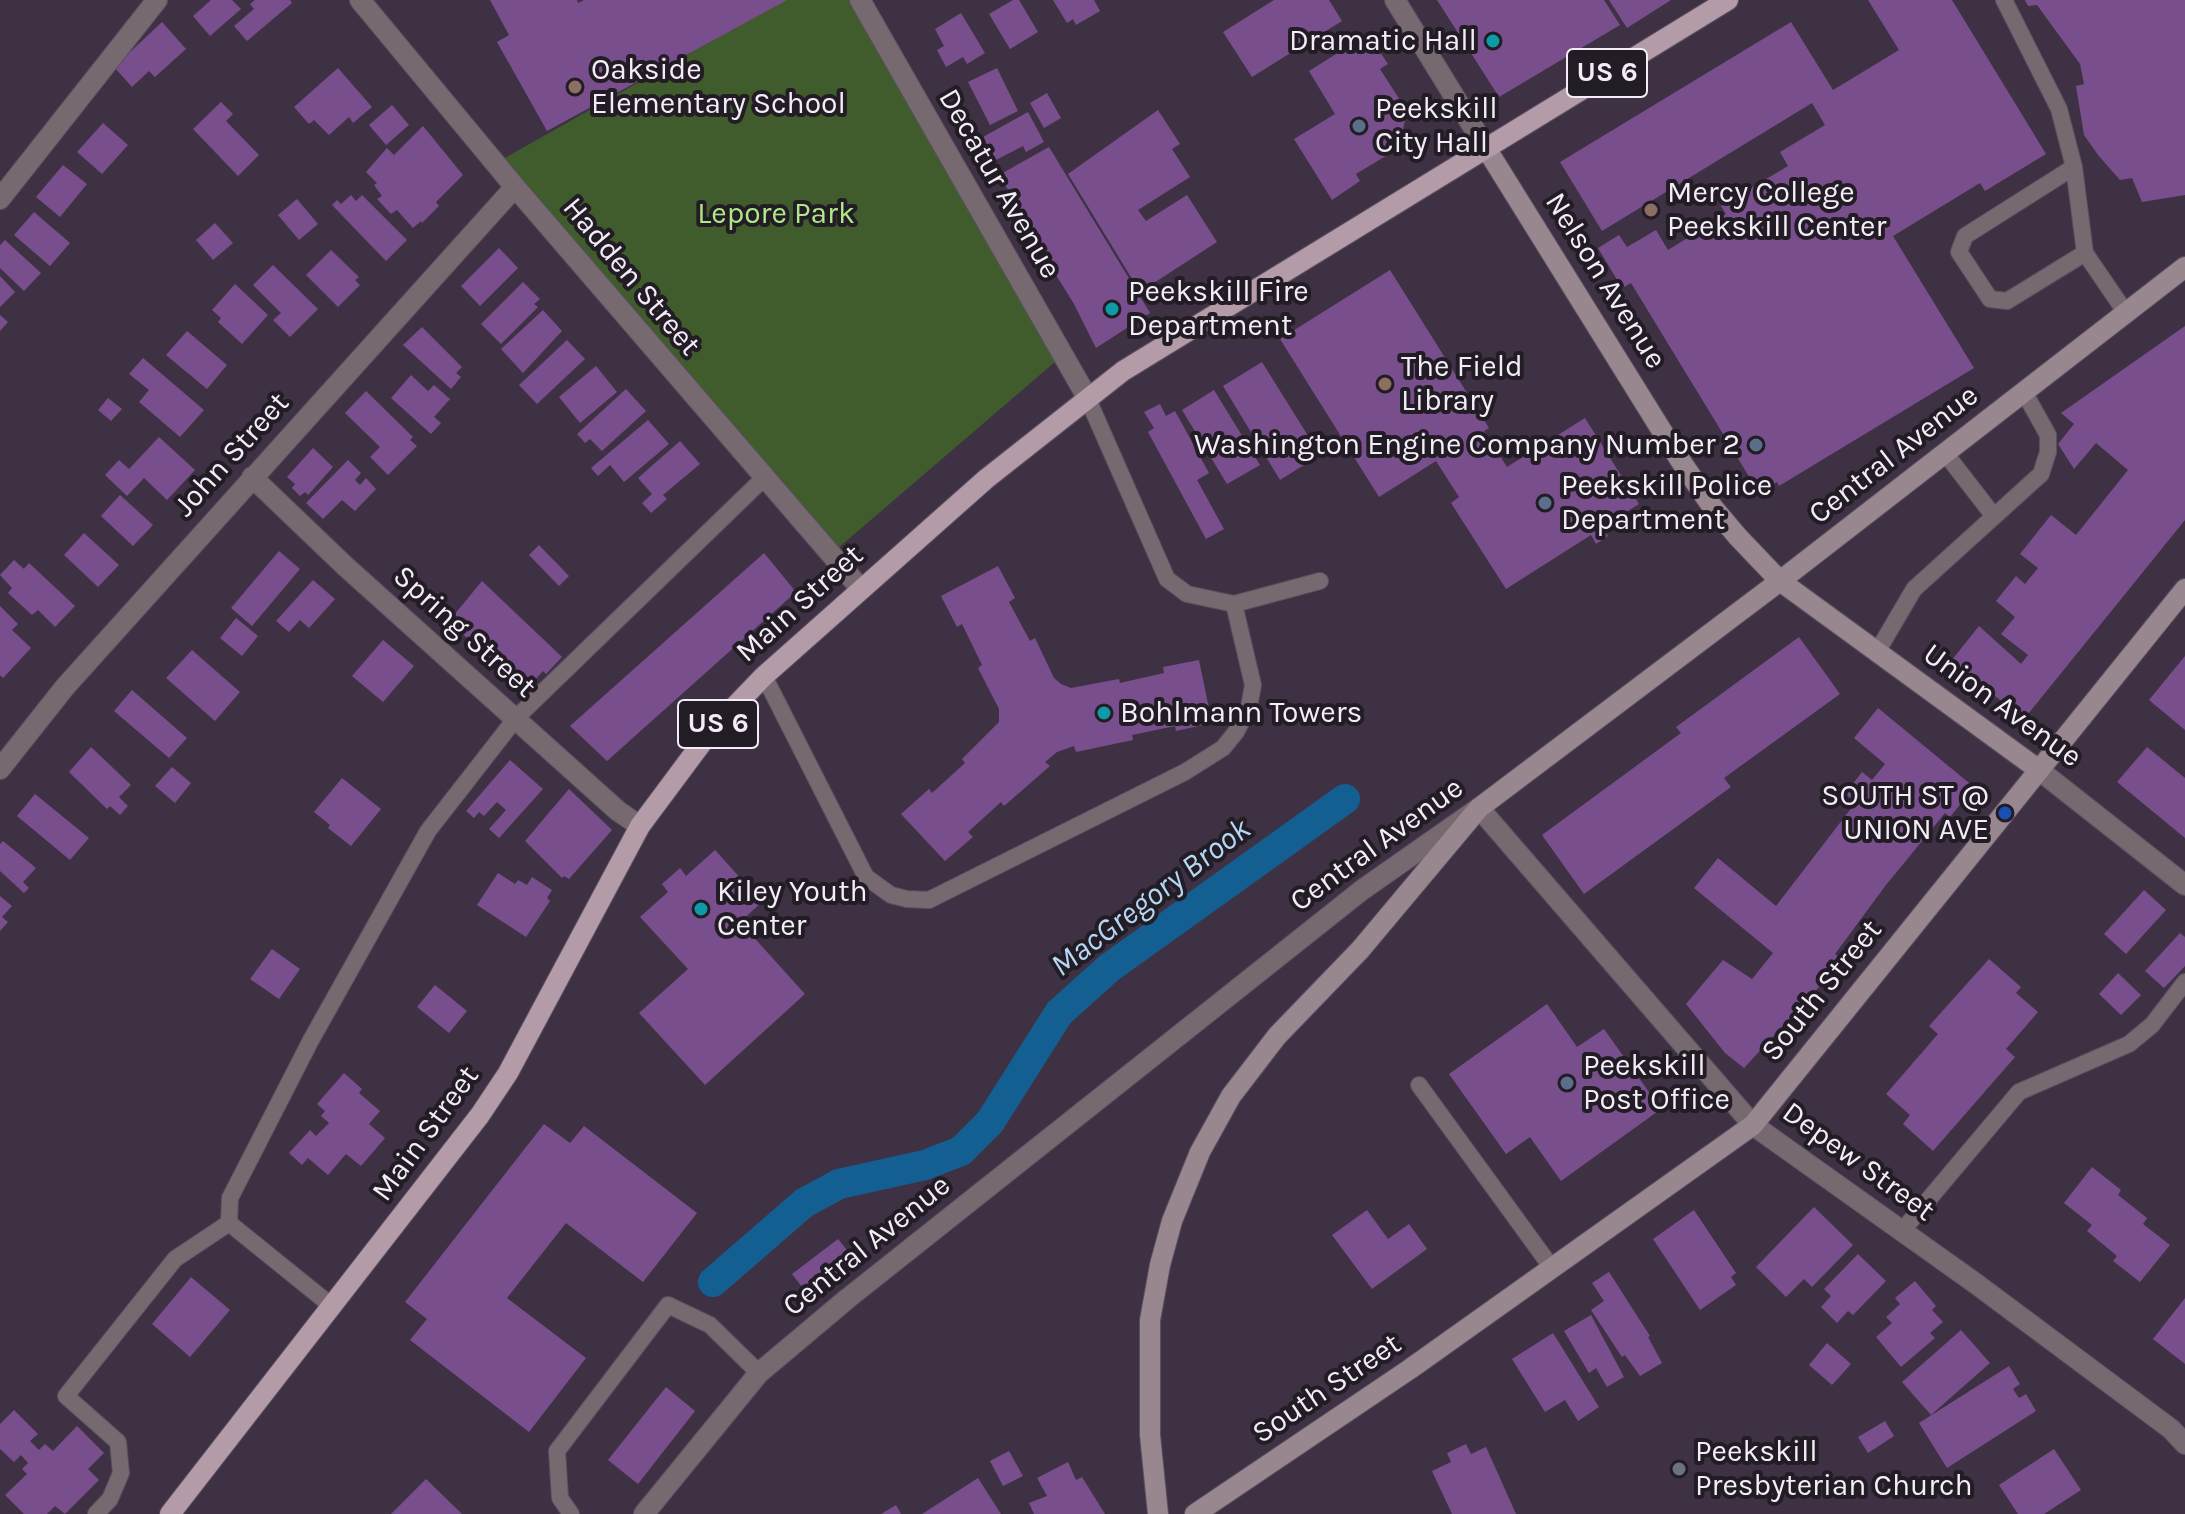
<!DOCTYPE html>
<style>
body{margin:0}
canvas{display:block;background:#3e3144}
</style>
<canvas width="2185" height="1514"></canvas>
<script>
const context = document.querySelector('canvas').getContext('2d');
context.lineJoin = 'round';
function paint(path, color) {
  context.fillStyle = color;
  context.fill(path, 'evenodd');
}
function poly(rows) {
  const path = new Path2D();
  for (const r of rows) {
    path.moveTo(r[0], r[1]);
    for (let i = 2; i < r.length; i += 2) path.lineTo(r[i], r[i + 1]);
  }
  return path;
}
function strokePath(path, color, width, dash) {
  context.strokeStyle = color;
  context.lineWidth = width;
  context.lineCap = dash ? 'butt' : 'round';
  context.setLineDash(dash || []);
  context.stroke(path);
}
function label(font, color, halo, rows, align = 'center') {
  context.font = font + ' Karla,sans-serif';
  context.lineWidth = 8;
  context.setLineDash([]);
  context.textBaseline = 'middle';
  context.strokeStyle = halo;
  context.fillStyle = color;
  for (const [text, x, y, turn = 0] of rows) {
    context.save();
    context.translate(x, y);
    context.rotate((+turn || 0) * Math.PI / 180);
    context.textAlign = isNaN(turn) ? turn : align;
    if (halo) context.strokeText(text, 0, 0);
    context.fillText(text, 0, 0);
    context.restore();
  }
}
const green = poly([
 [784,0,861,0,1063,355,830,555,496,163]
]);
const canal = poly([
 [713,1282,804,1203,839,1184,925,1165,961,1151,990,1122,1059,1013,1109,968,1345,799]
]);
const building = poly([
 [211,0,232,0,241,9,210,36,193,16],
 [255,0,290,0,292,3,247,41,234,26,254,9,250,4],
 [490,0,577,0,578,3,584,0,787,0,547,131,497,42,509,35],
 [1013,0,1019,0,1038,32,1010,49,989,14],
 [1053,0,1094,0,1100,11,1076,25,1073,19,1067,23],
 [1274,0,1329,0,1342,21,1252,77,1223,32],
 [1437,0,1604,0,1620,25,1499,97],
 [1609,0,1671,0,1627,28],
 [1868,0,1952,0,2046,154,1985,191,1980,183,1893,236,1974,368,1779,486,1777,482,1759,493,1631,283,1622,288,1598,248,1619,235,1627,247,1656,230,1668,250,1726,214,1721,206,1788,166,1780,152,1825,125,1812,103,1602,231,1560,162,1791,22,1833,90,1899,50],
 [2025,0,2185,0,2185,195,2142,202,2132,178,2120,180,2098,155,2084,135,2076,86,2084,84,2080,64,2037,5,2028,6],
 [961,13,985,53,967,64,963,57,946,67,937,50,944,46,935,29],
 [162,22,186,49,155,77,149,71,132,87,114,67],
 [1368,34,1388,64,1380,69,1407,111,1399,148,1356,174,1360,181,1332,200,1294,139,1335,114,1309,71],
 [338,68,372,107,353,123,349,117,329,135,314,120,309,124,294,107],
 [997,68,1018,111,990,125,968,82],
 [1047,93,1061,118,1044,128,1030,103],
 [221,102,233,114,226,121,259,155,238,176,193,129],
 [392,105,409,125,386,145,369,125],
 [1158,110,1180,144,1172,149,1190,177,1138,210,1146,221,1187,195,1217,242,1140,292,1068,174],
 [1028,112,1044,142,1026,152,1023,146,996,160,983,137],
 [103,123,128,145,102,174,77,152],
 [423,126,463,175,436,202,439,206,422,223,421,221,413,228,397,210,391,214,377,199,382,196,374,185,377,183,366,172,387,148,394,155],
 [1049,147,1150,313,1096,348,1074,304,1030,233,1032,230,999,175],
 [63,165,87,184,60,217,36,197],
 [351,195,356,201,362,195,407,240,386,261,332,205,337,200,341,204],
 [297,199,318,224,299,240,278,215],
 [34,212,70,243,50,266,14,235],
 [215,223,233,243,213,260,196,240],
 [5,240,41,273,24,291,0,268,0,245],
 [499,248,518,268,480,306,461,286],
 [331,250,359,277,355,280,360,285,338,307,306,275],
 [273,265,318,309,290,337,273,320,281,313,253,285],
 [1390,270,1489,428,1484,431,1507,467,1585,418,1639,504,1602,527,1608,536,1596,544,1591,535,1506,589,1451,503,1459,497,1436,461,1379,497,1280,339],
 [0,276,15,292,0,307],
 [523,282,540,299,534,304,538,307,501,344,481,324],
 [235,284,268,315,242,344,218,322,221,318,212,310],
 [543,310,562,331,523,373,501,349],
 [0,315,8,322,0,331],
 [2185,326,2185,520,2024,719,1951,661,1979,626,2021,664,2028,655,2001,634,2015,617,1996,601,2016,576,2025,584,2038,568,2020,554,2051,515,2076,535,2128,470,2096,443,2074,469,2058,444,2074,424,2061,413],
 [422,327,462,367,456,373,461,377,451,389,403,345],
 [187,331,227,365,207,389,166,355],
 [567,340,585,359,537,404,519,385],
 [143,358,204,410,180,437,139,402,149,390,129,374],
 [1262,362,1320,455,1280,480,1223,386],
 [596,366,617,392,580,423,559,397],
 [411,375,428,391,434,385,450,399,434,417,441,423,431,434,391,398],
 [626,389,646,411,602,451,590,439,585,443,577,434],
 [1214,390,1260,465,1227,484,1182,410],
 [366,391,413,437,410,440,417,446,388,475,370,457,380,447,345,413],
 [108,398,122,409,111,421,98,410],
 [1160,404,1166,416,1175,411,1209,473,1197,480,1224,529,1206,539,1148,432,1154,428,1144,412],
 [648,420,669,444,624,482,610,465,598,476,591,468],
 [159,437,195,470,167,500,144,478,127,496,105,475,119,460,129,469],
 [680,441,700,464,663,495,667,499,651,513,642,503,652,494,638,478],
 [313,448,333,467,308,495,305,492,300,496,292,488,295,484,287,477],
 [348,460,361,473,355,480,360,485,366,478,376,489,355,511,342,500,323,519,306,503],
 [120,495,153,525,133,546,101,516],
 [84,533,119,565,98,587,64,555],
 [539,545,569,576,559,586,529,555],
 [279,551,300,569,252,626,231,608],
 [764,553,796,592,607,761,570,726],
 [14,560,24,569,29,563,75,606,55,627,38,610,32,615,8,593,12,588,0,575],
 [998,566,1015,598,1009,602,1030,641,1035,638,1054,678,1061,684,1071,688,1119,679,1120,683,1164,673,1163,667,1199,660,1212,723,1176,731,1175,726,1132,735,1133,740,1076,752,1074,746,1057,752,1045,762,1050,766,1004,806,1001,802,968,832,973,837,945,861,901,814,929,789,932,793,965,763,962,759,999,722,999,709,978,668,982,665,962,624,957,627,941,596],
 [313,580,335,599,309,628,300,620,289,632,276,621],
 [482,581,562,657,546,674,543,671,524,692,449,621],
 [0,606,18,624,12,630,31,648,3,678,0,675],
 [236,618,258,636,242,656,220,638],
 [1799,637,1840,694,1724,778,1731,787,1584,894,1542,835,1681,733,1676,727],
 [383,640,414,666,383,702,352,676],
 [192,650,240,692,215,721,166,678],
 [2185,656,2185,730,2149,700],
 [132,690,187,738,169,758,114,711],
 [1878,708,1974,787,1950,817,1945,813,1886,885,1835,954,1842,959,1819,987,1744,1068,1725,1053,1686,1004,1723,960,1752,979,1773,953,1694,888,1718,858,1776,906,1856,802,1845,794,1862,772,1872,780,1885,764,1854,738],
 [91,747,131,785,119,797,128,806,120,815,110,806,107,809,69,772],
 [2147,747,2185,778,2185,838,2117,782],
 [510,760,543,789,499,838,489,829,506,810,497,802,484,816,479,812,474,818,466,811],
 [172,767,191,783,175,803,155,786],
 [342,778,381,809,351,846,328,828,330,825,314,812],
 [569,789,612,830,569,879,564,876,562,878,525,841],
 [35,794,89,838,70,860,17,816],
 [3,841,36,868,23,882,29,888,24,893,0,871,0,844],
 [715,850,762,902,740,922,805,994,705,1085,639,1013,688,969,640,917,668,892,662,884,680,868,686,876],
 [498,873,515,884,518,880,527,885,532,877,552,890,547,898,550,901,526,937,477,905],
 [2144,890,2166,910,2126,954,2104,934],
 [0,896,12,906,2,917,8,922,0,931],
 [2180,933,2185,937,2185,966,2164,988,2145,971],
 [272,949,300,969,279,999,250,979],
 [1989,959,2021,987,2016,993,2038,1012,2006,1049,2015,1057,1933,1151,1903,1124,1910,1115,1886,1094,1938,1034,1929,1026],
 [2118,973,2141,995,2121,1015,2099,994],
 [435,985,467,1011,449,1033,417,1007],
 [1547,1004,1577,1047,1604,1029,1661,1109,1561,1181,1530,1137,1506,1154,1449,1074],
 [344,1073,362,1089,359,1093,380,1111,369,1124,385,1138,361,1166,346,1154,328,1175,308,1158,302,1165,289,1153,310,1130,316,1136,329,1123,321,1116,325,1111,317,1104],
 [544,1124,570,1143,584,1126,697,1213,643,1282,566,1223,507,1298,586,1358,529,1432,410,1340,427,1319,405,1302],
 [2092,1167,2121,1190,2118,1195,2147,1218,2143,1224,2170,1245,2140,1282,2113,1261,2117,1256,2087,1231,2092,1225,2064,1203],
 [1814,1207,1853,1245,1812,1287,1804,1279,1786,1297,1756,1267],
 [1367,1210,1388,1239,1409,1224,1427,1249,1372,1289,1332,1235],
 [1694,1210,1736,1273,1731,1277,1736,1285,1700,1310,1653,1239],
 [838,1239,859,1265,813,1301,792,1274],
 [1858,1254,1886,1281,1853,1315,1848,1311,1837,1323,1821,1307,1831,1296,1824,1289],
 [1609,1272,1650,1336,1648,1337,1662,1363,1640,1376,1625,1355,1622,1357,1591,1310,1604,1301,1592,1283],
 [191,1277,230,1310,190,1357,152,1324],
 [1915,1281,1936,1306,1932,1310,1943,1322,1930,1333,1935,1338,1901,1367,1876,1337,1892,1323,1886,1317,1900,1304,1895,1298],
 [2185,1298,2185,1364,2153,1339],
 [1591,1315,1624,1377,1607,1387,1596,1368,1589,1373,1564,1331],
 [1961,1330,1990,1363,1931,1415,1902,1382],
 [1553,1333,1599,1407,1578,1421,1565,1400,1545,1412,1512,1359],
 [1827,1343,1851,1364,1832,1385,1809,1365],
 [2009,1366,2020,1384,2013,1389,2019,1398,2026,1394,2036,1411,1947,1468,1919,1423],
 [666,1387,695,1411,638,1484,608,1460],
 [14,1410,38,1434,30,1441,39,1450,45,1444,53,1451,77,1426,104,1453,88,1469,99,1480,65,1514,55,1506,47,1514,24,1514,5,1495,27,1474,22,1469,28,1463,21,1455,14,1462,0,1449,0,1424],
 [1885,1421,1894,1436,1868,1453,1858,1437],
 [1466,1444,1471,1454,1486,1447,1516,1514,1452,1514,1432,1471,1451,1462,1447,1453],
 [2054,1449,2081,1490,2044,1514,2018,1514,1999,1485],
 [1009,1451,1023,1476,1003,1486,990,1461],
 [1068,1462,1076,1480,1082,1477,1105,1514,1034,1514,1029,1503,1047,1496,1037,1478],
 [978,1478,1001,1514,922,1514],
 [426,1479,462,1514,391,1514],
 [896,1505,901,1514,881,1514]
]);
const lane = poly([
 [2004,0,2059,109,2074,167,2085,253,2126,313],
 [2074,167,1965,236,1959,252,1990,299,2007,301,2085,253],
 [1087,397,1167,579,1187,594,1234,604],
 [1945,453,1993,515],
 [1877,652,1914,589,2041,474,2048,452,2048,435,2024,392],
 [764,676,866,877,891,895,907,899,929,900,1185,772,1223,748,1236,732,1249,707,1253,685,1234,604,1320,581],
 [1419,1085,1552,1268],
 [229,1223,230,1198,311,1040,428,831,516,718,764,478],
 [1902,1231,2019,1092,2129,1044,2152,1025,2185,982],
 [96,1514,110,1499,121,1473,118,1442,66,1396,175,1259,229,1223,333,1307],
 [571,1514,560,1498,557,1451,668,1305,710,1325,759,1373]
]);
const street = poly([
 [360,0,515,187,861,589],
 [860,0,1087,397],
 [1395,0,1486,148],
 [0,199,157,0],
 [252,477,345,566,618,811,640,826],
 [0,769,65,687,515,187],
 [2039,770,2185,885],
 [644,1514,759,1373,847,1299,1362,890,1479,808,1753,1125,1975,1283,2171,1429,2185,1444]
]);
const secondary = poly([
 [1486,148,1680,460,1711,505,1738,537,1780,581,2039,770],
 [1158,1514,1150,1435,1150,1320,1160,1265,1172,1221,1200,1152,1231,1096,1277,1036,1360,950,1479,808,1780,581,2185,267],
 [1195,1514,1410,1369,1753,1125,2185,589]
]);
const primary = poly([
 [170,1514,480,1115,508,1073,640,826,710,732,764,676,986,479,1123,371,1728,0]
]);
const markers = [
 [1493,41,8,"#0f9aa8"],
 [575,87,8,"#8d6e63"],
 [1359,126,8,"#5c6f8a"],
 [1651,210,8,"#8d6e63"],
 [1112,309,8,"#0f9aa8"],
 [1385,384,8,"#8d6e63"],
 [1756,445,8,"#5c6f8a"],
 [1545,503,8,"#5c6f8a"],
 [1104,713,8,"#0f9aa8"],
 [2005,813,8,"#1a4fb4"],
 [701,909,8,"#0f9aa8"],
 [1567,1083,8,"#5c6f8a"],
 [1679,1469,8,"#6b7280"]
];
const shields = [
 [1607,73,80],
 [718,724,80]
];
const shieldNames = [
 ["US 6",1607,73],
 ["US 6",718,724]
];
const poiNames = [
 ["Dramatic Hall",1477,41,"right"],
 ["Oakside",591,70],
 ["Elementary School",591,104],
 ["Peekskill",1375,109],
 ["City Hall",1375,143],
 ["Mercy College",1667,193],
 ["Peekskill Center",1667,227],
 ["Peekskill Fire",1128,292],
 ["Department",1128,326],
 ["The Field",1401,367],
 ["Library",1401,401],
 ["Washington Engine Company Number 2",1740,445,"right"],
 ["Peekskill Police",1561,486],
 ["Department",1561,520],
 ["Bohlmann Towers",1120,713],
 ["SOUTH ST @",1989,796,"right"],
 ["UNION AVE",1989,830,"right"],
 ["Kiley Youth",717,892],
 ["Center",717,926],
 ["Peekskill",1583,1066],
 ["Post Office",1583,1100],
 ["Peekskill",1695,1452],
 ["Presbyterian Church",1695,1486]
];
const streetNames = [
 ["Decatur Avenue",999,184,60],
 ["Hadden Street",631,277,50],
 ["Nelson Avenue",1605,281,58],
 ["John Street",232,455,-48],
 ["Central Avenue",1894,455,-38],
 ["Main Street",800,604,-42],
 ["Spring Street",464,632,42],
 ["Union Avenue",2002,706,36],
 ["Central Avenue",1377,845,-36],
 ["South Street",1822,991,-51],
 ["Main Street",426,1134,-54],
 ["Depew Street",1858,1162,36],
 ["Central Avenue",867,1246,-39],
 ["South Street",1327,1389,-34]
];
const parkNames = [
 ["Lepore Park",776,214]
];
const waterNames = [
 ["MacGregory Brook",1151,898,-37]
];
paint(green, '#405c2d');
strokePath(canal, '#135f91', 30);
paint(building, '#794e8c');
strokePath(lane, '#5b4f61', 18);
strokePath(street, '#5b4f61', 22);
strokePath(secondary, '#5b4f61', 22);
strokePath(primary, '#5b4f61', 22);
strokePath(lane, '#766a70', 16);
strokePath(street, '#766a70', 20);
strokePath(secondary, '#998790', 20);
strokePath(primary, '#b39ca8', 20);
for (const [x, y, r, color] of markers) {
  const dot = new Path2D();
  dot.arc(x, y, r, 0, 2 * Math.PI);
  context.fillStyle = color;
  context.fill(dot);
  strokePath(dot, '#221c24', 3);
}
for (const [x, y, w] of shields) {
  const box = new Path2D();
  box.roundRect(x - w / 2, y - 24, w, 48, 6);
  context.fillStyle = '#221c24';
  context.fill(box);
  strokePath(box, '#f5ecf9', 2);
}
label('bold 28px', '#f5ecf9', null, shieldNames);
label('30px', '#f5ecf9', '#221c24', poiNames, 'left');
label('30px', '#f5ecf9', '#221c24', streetNames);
label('30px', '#afe789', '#221c24', parkNames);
label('italic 32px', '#b5d7f4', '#221c24', waterNames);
</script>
